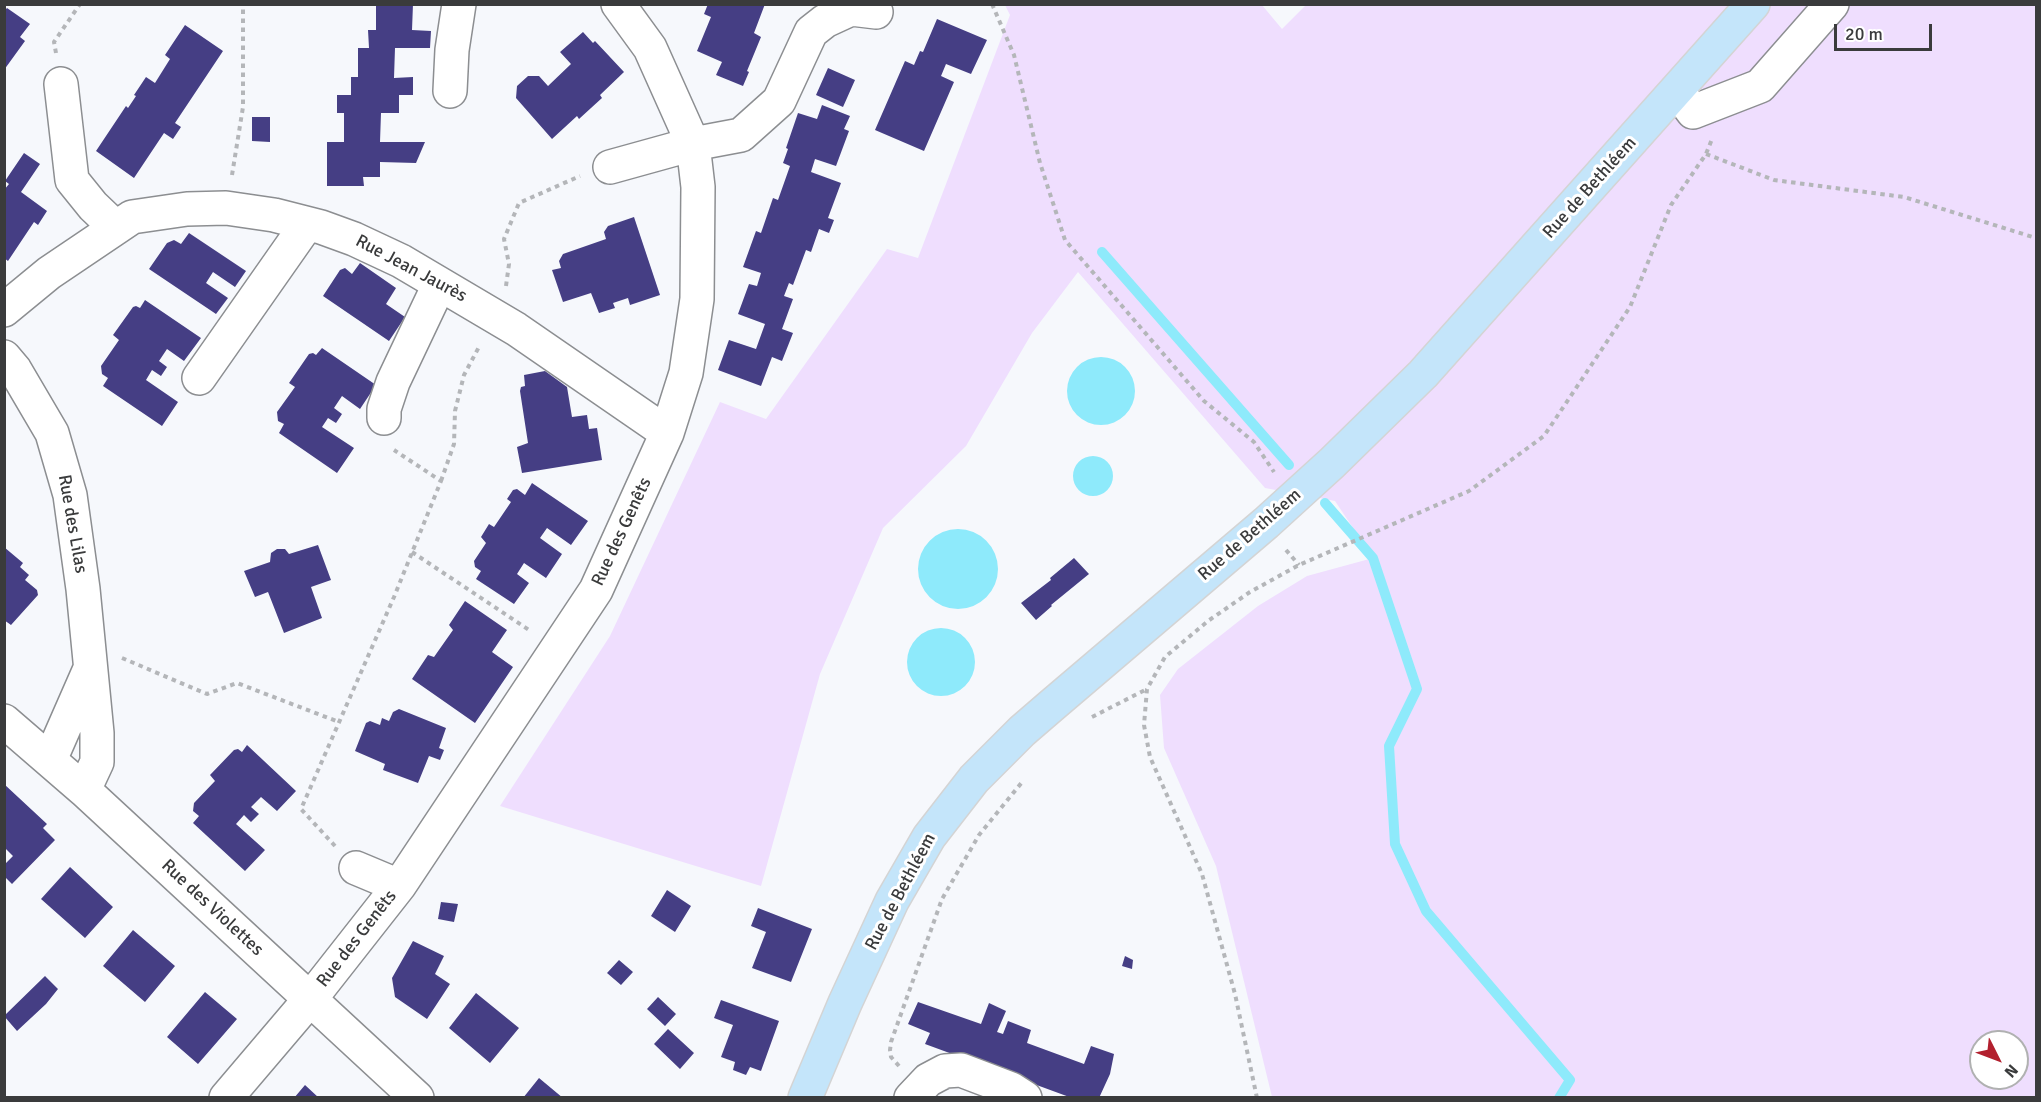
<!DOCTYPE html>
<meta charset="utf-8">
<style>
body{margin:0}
#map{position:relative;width:2041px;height:1102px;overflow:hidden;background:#f6f8fc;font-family:Signika,sans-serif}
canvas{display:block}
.frame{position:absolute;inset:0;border:6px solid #3a3b3c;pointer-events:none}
.north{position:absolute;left:1969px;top:1030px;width:60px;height:60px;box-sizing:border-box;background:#fff;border:2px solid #b0b1b1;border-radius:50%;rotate:132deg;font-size:16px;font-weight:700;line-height:24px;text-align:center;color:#3a3b3c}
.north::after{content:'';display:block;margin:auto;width:21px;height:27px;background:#b2202e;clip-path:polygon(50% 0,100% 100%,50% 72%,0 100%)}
.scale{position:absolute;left:1834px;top:24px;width:98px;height:27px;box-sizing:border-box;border:3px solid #3a3b3c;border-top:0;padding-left:8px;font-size:18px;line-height:21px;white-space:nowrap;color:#3a3b3c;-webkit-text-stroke:4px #fff;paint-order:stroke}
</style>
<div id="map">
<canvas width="2041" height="1102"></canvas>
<div class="frame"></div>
<div class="north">N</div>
<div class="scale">20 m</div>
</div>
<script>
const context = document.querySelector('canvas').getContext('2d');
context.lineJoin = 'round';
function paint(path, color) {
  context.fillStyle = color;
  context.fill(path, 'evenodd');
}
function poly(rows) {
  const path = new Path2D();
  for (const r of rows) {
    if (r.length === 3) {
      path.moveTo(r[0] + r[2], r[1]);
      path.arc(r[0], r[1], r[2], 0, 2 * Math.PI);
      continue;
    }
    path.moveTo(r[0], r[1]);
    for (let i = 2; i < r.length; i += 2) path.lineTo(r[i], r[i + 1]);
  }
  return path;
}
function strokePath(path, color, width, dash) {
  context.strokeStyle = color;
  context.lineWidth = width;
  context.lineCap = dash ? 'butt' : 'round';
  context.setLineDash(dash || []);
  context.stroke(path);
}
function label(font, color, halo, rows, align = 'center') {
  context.font = font + ' Signika,sans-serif';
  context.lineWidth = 6;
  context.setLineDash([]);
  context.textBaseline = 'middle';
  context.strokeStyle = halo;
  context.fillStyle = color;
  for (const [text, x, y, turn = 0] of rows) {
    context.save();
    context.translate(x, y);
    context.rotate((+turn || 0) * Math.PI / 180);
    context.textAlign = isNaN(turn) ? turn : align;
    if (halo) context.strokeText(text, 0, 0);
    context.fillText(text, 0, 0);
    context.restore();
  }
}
const green = poly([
 [1307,4,2036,5,2036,1097,1272,1097,1216,866,1164,748,1160,695,1178,669,1258,606,1307,576,1373,558,1335,501,1265,488,1078,272,1032,333,966,446,883,528,820,674,761,886,500,806,610,636,720,402,766,419,887,249,918,258,1010,15,1005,5,1262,5,1282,29],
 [1981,1042,2017,1042,2017,1078,1981,1078]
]);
const water = poly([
 [1101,391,34],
 [1093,476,20],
 [958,569,40],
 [941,662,34]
]);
const stream = poly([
 [1102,252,1289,465],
 [1325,503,1373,558,1417,689,1389,746,1395,844,1426,911,1570,1080,1559,1098]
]);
const building = poly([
 [376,4,413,4,412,30,431,31,430,48,395,48,394,78,413,77,413,95,399,95,399,113,381,113,380,142,425,142,416,163,380,162,380,177,363,177,364,186,327,186,327,142,344,142,344,113,337,113,337,95,351,95,351,77,358,77,358,48,369,48,368,30,376,30],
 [708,4,765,4,754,33,761,37,747,71,749,72,743,86,716,75,722,62,697,51,711,17,704,14],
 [7,8,30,24,20,37,25,41,4,70,4,11],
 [937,19,987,40,971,74,946,64,941,76,954,82,924,151,875,130,905,61,914,65,920,51,923,52],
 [185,25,223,51,175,123,181,127,173,139,164,133,134,178,96,151,126,106,128,108,136,96,134,95,146,77,155,83,170,59,165,55],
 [583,32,593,43,595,41,624,72,600,95,602,98,591,108,579,119,577,116,552,139,516,98,517,86,528,76,539,76,548,86,571,64,560,52],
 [828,68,855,80,843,107,816,95],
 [822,105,850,116,844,129,849,131,836,166,815,159,811,172,841,183,828,218,834,220,829,233,819,229,811,252,806,250,793,285,789,283,784,296,793,299,782,329,793,333,782,361,772,357,761,386,718,370,729,340,756,349,765,324,738,314,749,284,757,286,761,273,743,267,756,231,761,233,773,198,778,200,790,166,783,163,788,149,786,148,798,113,817,119],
 [252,117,270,117,270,142,252,141],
 [24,153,40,164,21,192,47,211,38,225,34,222,8,261,4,258,4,190,9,184,5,181],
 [634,217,660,295,630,305,628,298,613,303,615,308,599,313,591,293,563,302,552,270,561,268,559,261,563,254,606,239,604,232,608,226],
 [189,233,246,271,235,287,213,272,206,283,228,298,216,314,149,269,167,243,174,240,181,244],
 [360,263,396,288,386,304,405,317,389,341,323,296,340,270,345,268,352,274],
 [145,300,201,338,184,361,167,349,159,361,167,367,161,376,152,370,146,380,178,402,162,426,103,386,108,378,102,374,101,366,119,340,113,335,133,307,136,306,140,308],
 [322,348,376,385,360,409,342,396,334,408,342,414,336,423,328,418,322,427,354,448,337,473,279,433,284,424,278,421,277,412,295,387,289,383,309,354,313,353,316,355],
 [545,371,567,387,572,417,587,415,589,429,597,428,602,460,522,473,517,447,528,443,520,391,521,387,525,386,524,375],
 [532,483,588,521,571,545,547,528,540,538,562,554,546,578,524,563,517,574,529,583,514,604,476,579,481,571,475,567,474,561,486,543,481,537,489,524,494,527,511,502,507,499,513,490,517,489,525,495],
 [318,545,331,580,311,587,322,618,284,633,268,592,255,597,244,571,270,562,271,553,277,549,285,549,289,554],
 [4,547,23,563,20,567,29,575,25,580,37,590,38,595,11,625,4,620],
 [1074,558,1089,574,1051,605,1052,606,1036,620,1021,603,1051,580,1050,578],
 [465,601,507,630,492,652,513,667,475,723,412,679,428,655,434,657,453,630,449,625],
 [399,709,446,728,439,748,444,750,440,760,429,756,418,783,383,770,385,764,355,751,366,723,370,721,380,725,382,718,389,721,393,712],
 [247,745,296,791,277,811,261,797,251,807,259,814,251,822,244,815,236,824,265,850,245,871,193,823,199,816,193,811,194,803,215,781,210,775,234,750,238,749,242,752],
 [4,784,47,824,43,828,55,840,12,884,4,876,4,865,13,856,4,847],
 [70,867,113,907,85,938,41,899],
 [667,890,691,906,675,932,651,916],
 [441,902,458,904,454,922,438,919],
 [758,908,812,929,791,982,752,968,766,932,751,926],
 [133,930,175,966,145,1002,103,966],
 [413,941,444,956,435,974,450,984,427,1019,395,997,392,978],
 [1125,956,1133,960,1132,969,1122,966],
 [619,960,633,972,621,985,607,973],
 [45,976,58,989,46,1004,17,1031,4,1016],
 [205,992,237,1019,198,1064,167,1037],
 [476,993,519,1028,490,1063,449,1028],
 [658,997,676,1014,665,1026,647,1009],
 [721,1000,779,1021,761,1071,750,1067,746,1075,733,1070,735,1062,721,1057,733,1025,714,1018],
 [918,1002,981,1024,989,1003,1006,1011,997,1032,1003,1034,1008,1021,1031,1030,1027,1043,1084,1064,1091,1046,1114,1054,1110,1074,1099,1098,1072,1098,925,1044,930,1033,908,1024],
 [668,1029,694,1053,680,1069,654,1044],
 [539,1078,563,1098,523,1098],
 [305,1085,319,1098,294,1098]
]);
const path = poly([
 [992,4,1014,55,1040,163,1065,240,1204,401,1254,442,1274,472],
 [56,53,54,42,80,4],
 [1706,154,1774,180,1904,197,2036,238],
 [232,175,243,107,243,4],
 [506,286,509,264,504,239,519,203,580,176],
 [441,481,454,444,455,411,464,375,480,345],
 [1286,550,1299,565],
 [412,552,529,630],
 [122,658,207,694,237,683,339,722],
 [1092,717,1147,689],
 [335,846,301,809,394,597,441,481,394,450],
 [899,1066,891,1057,890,1050,891,1042,942,899,979,835,1023,781],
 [1257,1098,1235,994,1202,874,1150,757,1144,725,1147,689,1165,657,1208,621,1250,592,1299,565,1469,491,1544,436,1630,307,1671,205,1706,154,1712,139]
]);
const minor = poly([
 [61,84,72,180,93,206,115,227],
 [450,91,452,50,459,4],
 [1677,91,1693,112,1760,86,1832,4],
 [610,167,693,144,741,135,779,101,811,32,825,21,851,9,876,12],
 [4,310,49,273,132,217,187,209,226,208,274,215,321,227,354,239,401,261,516,329,667,433],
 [4,357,15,370,52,433,70,495,83,589,97,733,97,762,84,790],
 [199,378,307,224],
 [384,418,384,409,393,382,439,285],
 [4,721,84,790,417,1098],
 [50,760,89,671],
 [356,868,399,886],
 [226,1098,311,998,399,886,596,590,667,433,686,373,697,299,698,187,693,144,650,48,618,4],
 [911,1098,928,1080,945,1071,961,1070,1011,1089,1025,1098]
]);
const major = poly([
 [805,1098,845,1003,892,901,929,837,974,779,1022,731,1051,706,1266,523,1332,463,1423,374,1753,4]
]);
const streetNames = [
 ["Rue de Bethléem",1590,188,-48],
 ["Rue Jean Jaurès",411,269,28],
 ["Rue des Lilas",72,524,80],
 ["Rue des Genêts",622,532,-65],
 ["Rue de Bethléem",1250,535,-41],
 ["Rue de Bethléem",901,892,-62],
 ["Rue des Violettes",212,908,43],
 ["Rue des Genêts",357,939,-52]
];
paint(green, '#efdefe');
paint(water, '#8eeafb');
strokePath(stream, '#8eeafb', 10);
paint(building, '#453e84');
strokePath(minor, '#8c8e91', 36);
strokePath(major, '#d4d4d4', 36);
strokePath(path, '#b4b6b9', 4, [4.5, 4.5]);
strokePath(minor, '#fff', 33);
strokePath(major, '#c4e5fa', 33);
label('18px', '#3a3b3c', '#fff', streetNames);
</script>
